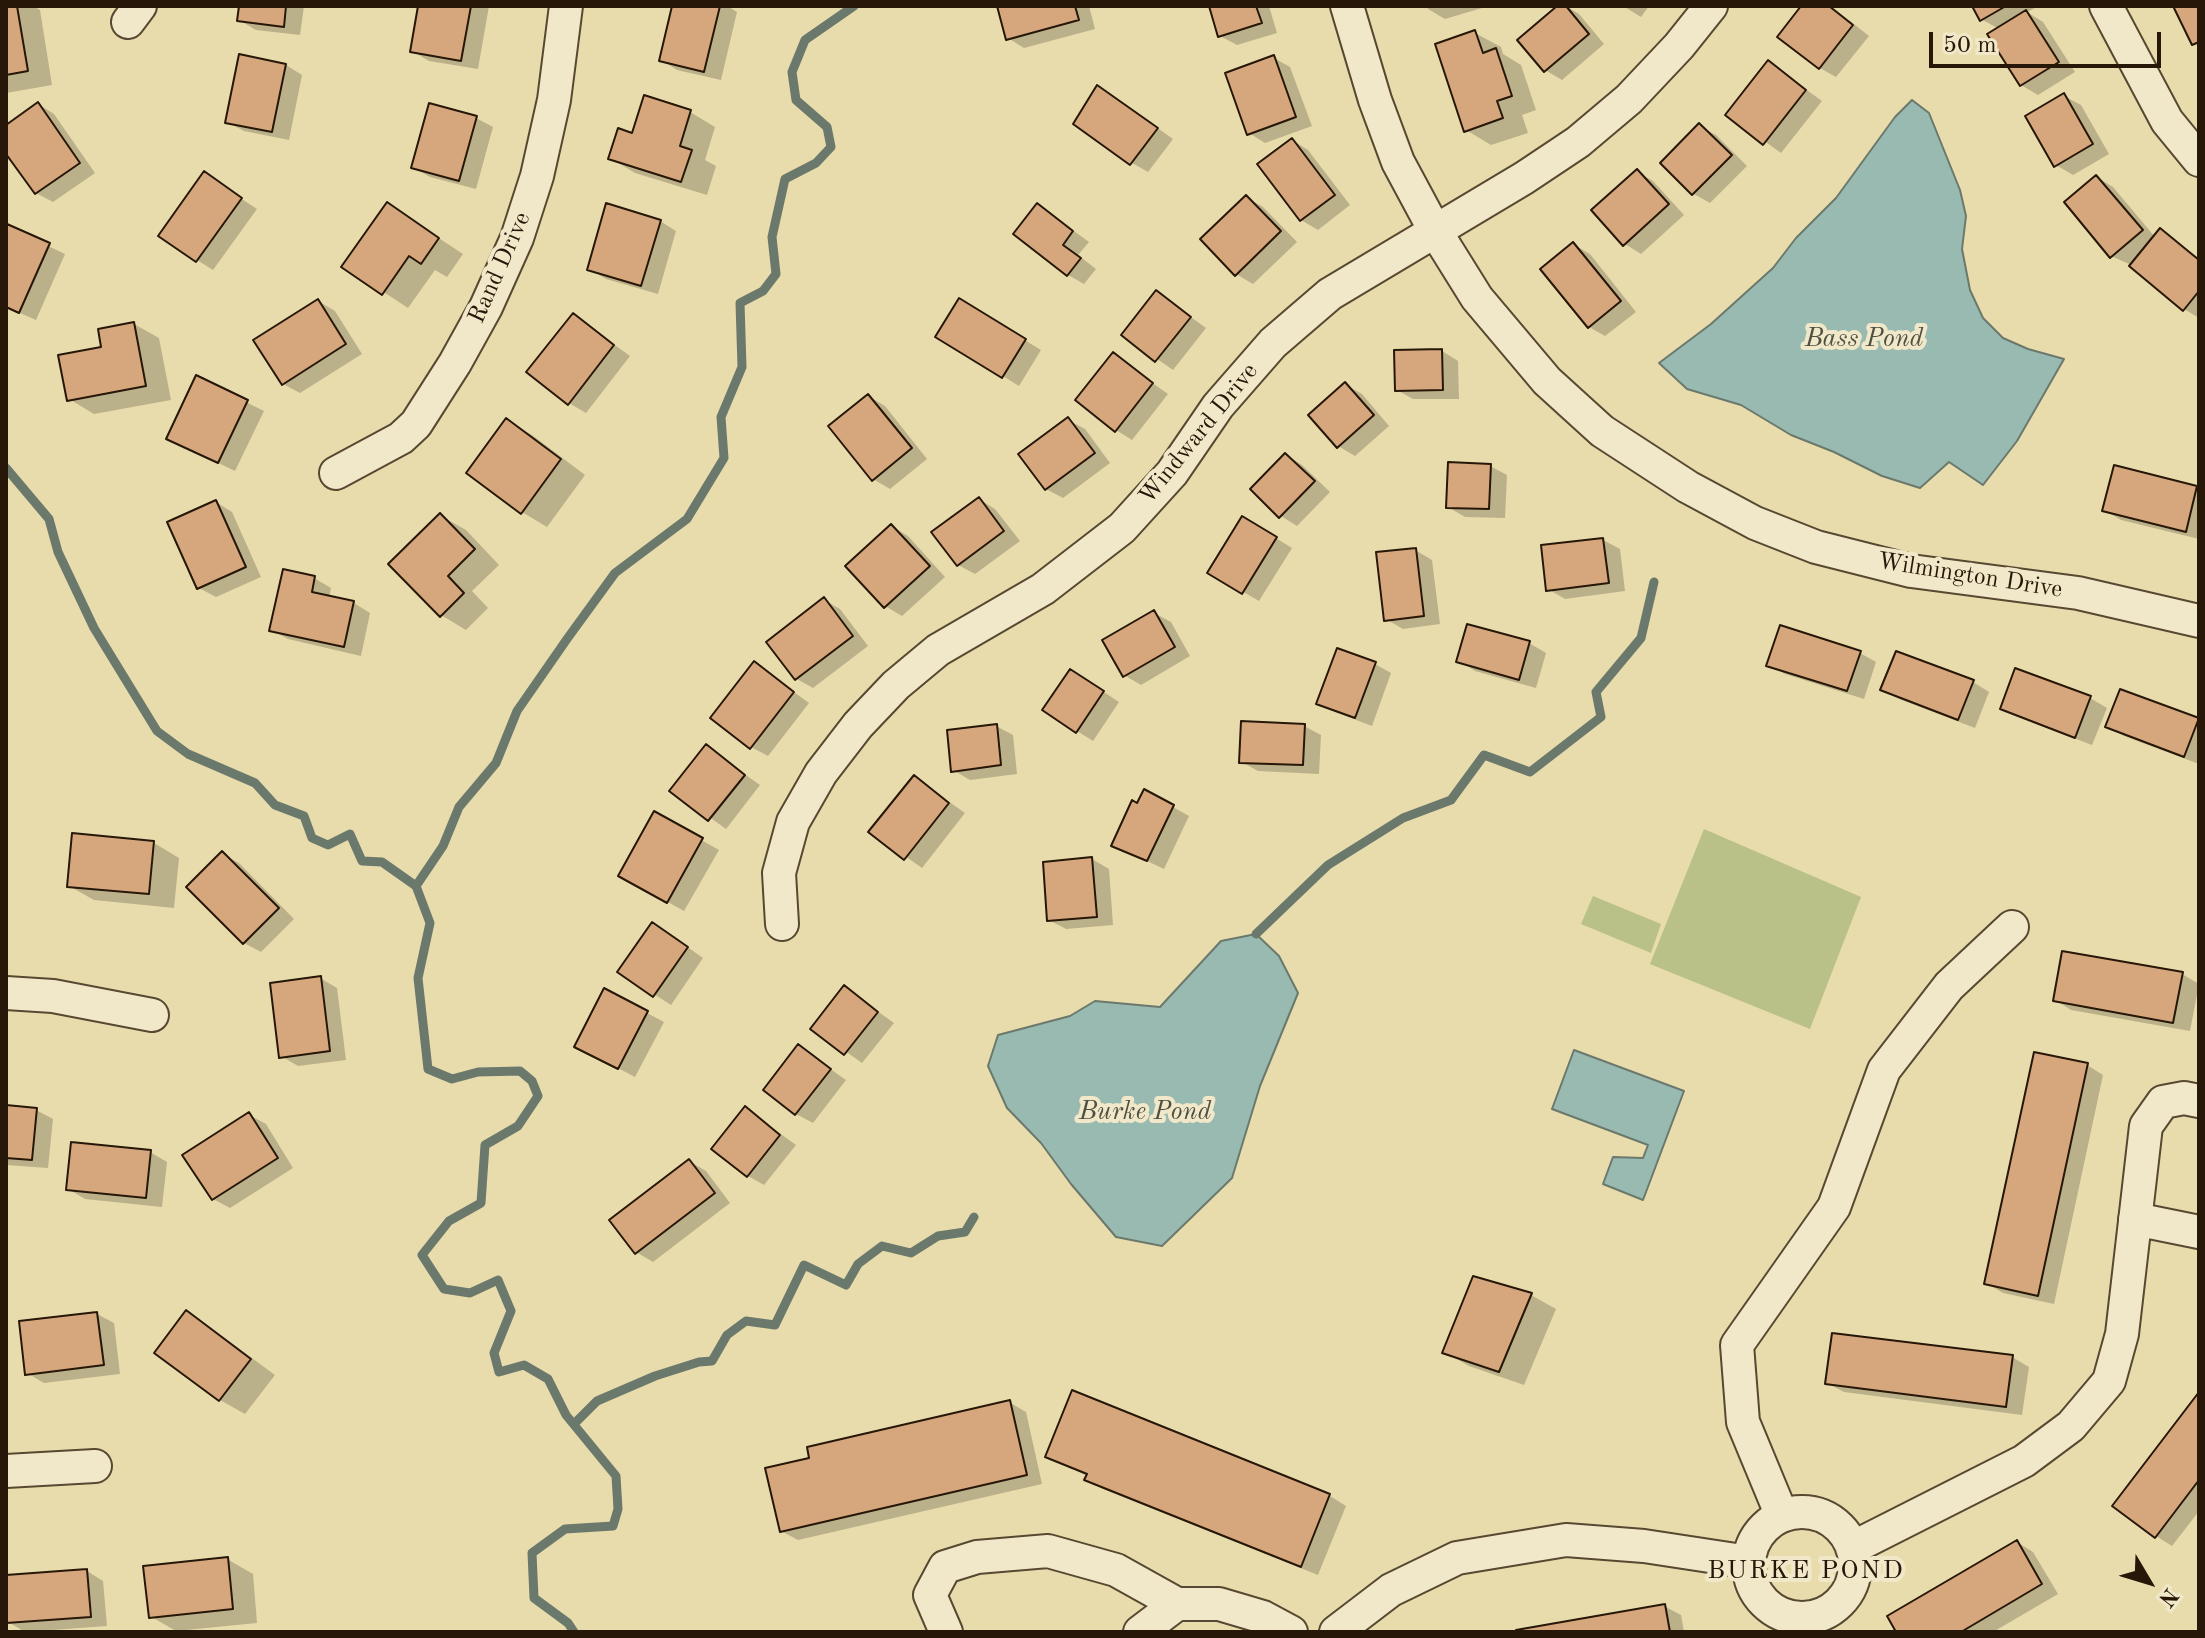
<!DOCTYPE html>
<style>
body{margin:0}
#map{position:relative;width:2205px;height:1638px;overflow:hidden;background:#e9dcac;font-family:"Old Standard TT",serif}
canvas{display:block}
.frame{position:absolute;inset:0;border:8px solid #261708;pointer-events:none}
.north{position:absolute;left:2109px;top:1542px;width:80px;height:80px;-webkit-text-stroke:6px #f1e8c9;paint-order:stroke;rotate:128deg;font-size:22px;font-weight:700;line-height:32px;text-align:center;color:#261708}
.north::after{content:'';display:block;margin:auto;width:28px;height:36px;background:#261708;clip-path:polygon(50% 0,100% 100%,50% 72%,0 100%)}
.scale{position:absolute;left:1929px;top:32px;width:232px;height:36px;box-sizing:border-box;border:4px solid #261708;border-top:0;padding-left:10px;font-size:24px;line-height:28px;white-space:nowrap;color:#261708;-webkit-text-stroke:6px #f1e8c9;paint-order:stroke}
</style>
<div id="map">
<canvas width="2205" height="1638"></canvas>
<div class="frame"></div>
<div class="north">N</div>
<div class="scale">50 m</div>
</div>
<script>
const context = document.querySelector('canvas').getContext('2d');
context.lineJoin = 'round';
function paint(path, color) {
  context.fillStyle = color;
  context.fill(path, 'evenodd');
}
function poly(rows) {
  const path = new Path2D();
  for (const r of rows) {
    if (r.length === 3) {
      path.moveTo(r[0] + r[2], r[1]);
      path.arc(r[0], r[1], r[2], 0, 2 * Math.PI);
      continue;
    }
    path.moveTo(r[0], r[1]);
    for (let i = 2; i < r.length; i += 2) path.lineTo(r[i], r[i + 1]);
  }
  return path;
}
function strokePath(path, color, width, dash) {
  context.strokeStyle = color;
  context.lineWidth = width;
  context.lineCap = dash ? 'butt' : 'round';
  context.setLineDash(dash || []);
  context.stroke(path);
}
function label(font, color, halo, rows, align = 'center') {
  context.font = font + ' "Old Standard TT",serif';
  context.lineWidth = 8;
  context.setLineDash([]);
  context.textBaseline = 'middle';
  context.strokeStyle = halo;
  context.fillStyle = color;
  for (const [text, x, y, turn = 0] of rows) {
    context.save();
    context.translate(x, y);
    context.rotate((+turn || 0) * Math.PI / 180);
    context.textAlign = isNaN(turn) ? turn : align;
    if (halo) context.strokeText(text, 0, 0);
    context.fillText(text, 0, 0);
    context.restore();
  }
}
const green = poly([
 [1704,829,1861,897,1810,1029,1650,964],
 [1593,896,1661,924,1651,953,1581,924]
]);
const water = poly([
 [1912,100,1929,113,1960,190,1966,216,1962,249,1970,290,1983,318,2003,338,2028,349,2064,359,2017,441,1983,485,1949,462,1920,488,1882,476,1834,452,1791,435,1741,405,1687,389,1659,363,1711,324,1773,268,1796,238,1836,198,1895,117,1912,100],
 [1256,934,1279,956,1298,993,1260,1086,1232,1178,1162,1246,1116,1237,1071,1184,1041,1143,1007,1108,988,1066,998,1035,1070,1016,1095,1001,1160,1007,1221,941,1256,934],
 [1574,1050,1684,1091,1643,1200,1603,1184,1613,1157,1643,1158,1648,1145,1552,1109,1574,1050]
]);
const shadow = poly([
 [6,6,33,6,40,10,52,85,6,93],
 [241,6,304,6,300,35,256,30,239,20],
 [420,6,489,6,478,69,429,61,412,51],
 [674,6,727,6,737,12,721,80,677,70,661,60],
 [999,6,1089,6,1095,29,1024,48,1008,38],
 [1211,6,1269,6,1277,33,1237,45,1220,36],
 [1427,6,1481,6,1482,8,1445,19,1428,9],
 [1560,6,1566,6,1579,14,1604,44,1562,80,1545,70],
 [1623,6,1649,6,1641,17],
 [1803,6,1831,6,1869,36,1836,77,1820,68],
 [1974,6,2039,6,2027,12,2043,22,2075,72,2038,95,2021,85,1999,29,1981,19],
 [1475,33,1501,47,1503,54,1521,65,1536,110,1522,115,1528,133,1491,145,1466,130],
 [1274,58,1290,67,1312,126,1265,143,1249,133],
 [1769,63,1822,101,1781,153,1728,115],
 [286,65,302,75,289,140,244,131,227,122],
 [2064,96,2081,105,2109,154,2073,175,2056,165],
 [1114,97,1173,139,1148,172,1132,163],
 [38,104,54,114,95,173,53,202,36,193,6,150,6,127],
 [690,112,715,127,705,160,716,166,707,195,635,173,610,158,633,135],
 [476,118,493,127,476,189,430,177,413,167],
 [1699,126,1716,135,1747,166,1710,203,1694,194,1662,163],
 [1292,140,1308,150,1350,205,1318,230,1301,220,1260,165],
 [1637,172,1653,181,1684,215,1641,254,1625,244],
 [2097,177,2113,187,2155,237,2160,231,2199,258,2199,318,2184,309,2129,264,2111,256],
 [219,184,257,209,213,270,197,260],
 [1246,197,1263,207,1297,242,1253,284,1236,274],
 [387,204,463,254,447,277,435,270,408,308,344,266],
 [1038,205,1089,242,1078,255,1096,269,1084,284,1068,275],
 [660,221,676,231,658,294,606,279,589,269],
 [8,227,65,254,36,320,6,307],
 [1574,245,1590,254,1636,312,1605,336,1589,327],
 [1156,292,1206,328,1173,370,1123,335],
 [318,301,335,311,362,354,300,393,283,384],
 [960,301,1041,350,1019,386,1003,376],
 [573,315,630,356,586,413,569,403],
 [134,324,159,338,171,400,94,414,69,399,104,349],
 [1442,351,1458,361,1459,399,1413,399,1397,390],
 [1113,355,1168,394,1132,440,1116,430],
 [197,378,264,411,235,471,185,447],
 [1346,385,1362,394,1389,426,1355,456,1338,446],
 [868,396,885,406,927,459,890,489,873,479],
 [1068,420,1085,429,1110,463,1063,498,1046,489],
 [507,421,532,435,585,475,547,527,522,512,469,473],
 [1286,455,1302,465,1330,492,1297,526,1281,516],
 [1490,466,1507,475,1505,518,1465,517,1448,507],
 [2196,488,2199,489,2199,539,2121,520,2104,510],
 [979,499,995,509,1020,541,975,574,958,565],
 [216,502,232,512,261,577,216,597,199,588],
 [441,516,466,530,499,565,472,591,488,608,466,630,441,615],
 [1243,518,1292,548,1259,601,1209,572],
 [891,526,908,536,945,577,902,616,885,606],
 [1603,540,1620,549,1625,591,1565,599,1548,589],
 [1415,550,1432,560,1440,624,1403,629,1386,619],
 [314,578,331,588,329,598,354,603,370,613,361,656,288,639,271,630],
 [824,600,840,609,868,646,813,688,797,679,769,642],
 [1154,613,1171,622,1190,656,1141,685,1124,675],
 [1529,643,1546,653,1536,688,1475,671,1459,661],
 [1860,653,1876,662,1864,699,1785,674,1769,665],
 [755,664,809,703,768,756,751,747],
 [1375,664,1391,673,1372,726,1335,712,1319,703],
 [1087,681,1119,702,1093,741,1077,731],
 [1973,682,1989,692,1975,728,1899,699,1883,689],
 [2121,691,2199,721,2199,764,2124,736,2108,726],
 [2090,698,2107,708,2092,745,2019,717,2002,708],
 [996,726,1013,735,1017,774,970,780,953,770],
 [1304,726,1321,735,1319,774,1258,771,1242,762],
 [706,747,760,785,726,829,672,790],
 [914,777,965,813,922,868,871,832],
 [1173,807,1189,816,1164,869,1113,845],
 [655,814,719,850,684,911,621,876],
 [154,843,179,858,174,908,94,900,69,886],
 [222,854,239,863,294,919,261,952,244,943,189,887],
 [1092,859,1109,869,1113,925,1066,929,1049,920],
 [669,934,703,958,671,1005,620,972],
 [2182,974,2199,984,2190,1031,2071,1010,2055,1000],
 [320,978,337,988,346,1060,298,1066,281,1056],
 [845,988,894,1023,862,1063,813,1028],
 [647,1013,664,1022,635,1077,593,1055],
 [799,1047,846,1080,813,1123,796,1114],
 [2087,1065,2103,1075,2054,1304,2003,1293,1986,1283],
 [6,1107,36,1110,53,1119,48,1168,6,1165],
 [746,1109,796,1145,764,1185,748,1176],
 [249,1115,266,1124,293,1168,230,1208,213,1199],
 [150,1152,167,1162,162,1207,85,1199,68,1189],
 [689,1161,706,1171,730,1203,653,1262,636,1252],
 [1531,1295,1556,1309,1524,1385,1469,1366,1444,1352],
 [186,1313,211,1328,275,1375,245,1414,220,1400,157,1352],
 [97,1314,114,1323,120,1374,44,1383,27,1373],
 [2012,1357,2029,1367,2022,1415,1844,1392,1827,1383],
 [1073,1393,1330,1496,1346,1506,1318,1575,1103,1489,1086,1479,1088,1476,1047,1456],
 [2199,1395,2199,1511,2172,1546,2156,1536],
 [1009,1402,1026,1412,1042,1484,798,1540,781,1531,812,1460],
 [2017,1542,2033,1552,2058,1594,1993,1632,1899,1632],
 [227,1559,253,1574,257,1623,176,1631,150,1616],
 [87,1571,103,1581,107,1626,25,1632,8,1622,6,1577],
 [1664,1606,1681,1615,1684,1632,1519,1632]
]);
const stream = poly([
 [6,468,49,519,58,552,94,628,157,731,188,754,255,783,275,805,304,816,312,838,328,845,350,834,362,861,382,862,416,886,430,923,418,978,428,1069,452,1079,478,1072,520,1071,532,1081,538,1096,518,1126,485,1145,481,1203,449,1221,422,1255,444,1289,470,1293,498,1280,511,1311,494,1353,499,1372,524,1365,548,1379,566,1415,616,1476,618,1509,613,1526,565,1529,532,1553,534,1598,568,1623,574,1632],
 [416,886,443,846,459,807,496,763,517,711,567,639,615,573,687,519,724,458,721,417,742,367,740,303,763,291,776,274,772,237,785,179,816,163,831,147,827,127,796,100,792,72,805,40,854,6],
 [1256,934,1328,865,1403,818,1451,800,1484,755,1530,772,1601,717,1596,692,1641,638,1654,582],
 [574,1424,597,1401,655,1376,699,1362,712,1361,727,1335,746,1321,775,1325,804,1265,846,1285,858,1264,882,1246,911,1253,938,1236,965,1232,974,1217]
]);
const building = poly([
 [6,6,17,6,28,71,6,75,6,6],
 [239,6,286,6,284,27,237,21,239,6],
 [418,6,471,6,461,61,410,52,418,6],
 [672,6,720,6,704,72,659,61,672,6],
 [997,6,1075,6,1079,20,1006,40,997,6],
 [1209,6,1256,6,1262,23,1218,37,1209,6],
 [1557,6,1566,6,1589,34,1544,72,1517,40,1557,6],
 [1801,6,1829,6,1853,25,1819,69,1777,37,1801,6],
 [1972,6,2006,6,1980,21,1972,6],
 [2173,6,2199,6,2199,42,2192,45,2173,6],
 [2026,10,2059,62,2020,86,1987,34,2026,10],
 [1475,30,1483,53,1496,48,1512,96,1497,101,1503,118,1464,132,1435,44,1475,30],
 [239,54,286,64,272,132,225,123,239,54],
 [1274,55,1296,117,1247,135,1225,73,1274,55],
 [1768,60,1806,90,1763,145,1725,115,1768,60],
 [1097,85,1158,128,1130,165,1073,124,1097,85],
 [2064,93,2093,144,2054,167,2025,116,2064,93],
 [644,95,691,110,680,146,692,150,681,182,608,159,618,128,632,133,644,95],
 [38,102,80,163,35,194,6,154,6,125,38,102],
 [429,103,477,116,459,181,411,168,429,103],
 [1699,123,1732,155,1692,195,1660,163,1699,123],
 [1292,138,1335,195,1300,221,1257,164,1292,138],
 [1637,169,1669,204,1623,246,1591,210,1637,169],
 [204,171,242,198,196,262,158,236,204,171],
 [2096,175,2143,230,2110,258,2064,202,2096,175],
 [1246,195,1281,231,1235,276,1200,239,1246,195],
 [387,202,439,238,421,264,409,256,382,295,341,267,387,202],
 [606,203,661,220,641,286,587,270,606,203],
 [1037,203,1073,231,1063,245,1081,258,1067,276,1013,234,1037,203],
 [7,224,50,243,19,313,6,307,7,224],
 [2160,228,2199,260,2199,291,2183,311,2129,266,2160,228],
 [1573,242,1621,301,1588,328,1540,269,1573,242],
 [1156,290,1191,317,1155,362,1121,335,1156,290],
 [959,298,1026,339,1002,378,935,337,959,298],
 [318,299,346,344,282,385,253,340,318,299],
 [573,313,614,345,568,405,526,372,573,313],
 [134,322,146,386,67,401,58,355,101,347,98,329,134,322],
 [1442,349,1443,390,1395,391,1394,350,1442,349],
 [1113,352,1153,383,1115,432,1075,400,1113,352],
 [196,375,248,400,218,463,166,439,196,375],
 [1345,382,1374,415,1337,448,1308,415,1345,382],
 [868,394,912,448,872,481,828,426,868,394],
 [1068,417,1095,453,1045,490,1018,454,1068,417],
 [506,418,561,459,521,514,466,473,506,418],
 [1285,453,1315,481,1279,518,1250,489,1285,453],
 [1448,462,1491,464,1489,509,1446,508,1448,462],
 [2114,465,2197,486,2186,532,2102,511,2114,465],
 [979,497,1004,531,957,566,931,532,979,497],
 [216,500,246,567,197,589,167,522,216,500],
 [440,513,475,549,448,576,464,593,440,617,388,564,440,513],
 [1242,516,1277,537,1242,594,1207,573,1242,516],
 [891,524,930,566,884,608,845,566,891,524],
 [1603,538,1609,583,1546,591,1541,545,1603,538],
 [1416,548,1424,616,1384,621,1376,552,1416,548],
 [283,569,315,576,312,592,354,601,344,647,269,631,283,569],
 [824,597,853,636,795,680,766,642,824,597],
 [1154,610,1175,647,1123,677,1102,640,1154,610],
 [1467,624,1530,641,1519,680,1456,662,1467,624],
 [1780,625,1861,651,1847,691,1766,666,1780,625],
 [1337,648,1376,662,1355,718,1316,704,1337,648],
 [1896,651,1974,680,1958,720,1880,690,1896,651],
 [754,661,794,692,750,749,710,718,754,661],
 [2015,668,2091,696,2075,738,2000,709,2015,668],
 [1070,669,1104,691,1076,733,1042,710,1070,669],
 [2120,689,2199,718,2184,757,2105,727,2120,689],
 [1241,721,1305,724,1303,765,1239,763,1241,721],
 [997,724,1001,765,951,772,947,730,997,724],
 [706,744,745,775,708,821,669,791,706,744],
 [914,775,949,803,904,860,868,832,914,775],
 [1144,789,1174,805,1147,861,1111,846,1132,800,1137,803,1144,789],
 [654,811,703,838,667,903,618,876,654,811],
 [72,833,154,841,149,894,67,887,72,833],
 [222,851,279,908,243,944,186,887,222,851],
 [1092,857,1097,917,1047,921,1043,862,1092,857],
 [652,922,688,947,653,997,617,972,652,922],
 [2062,951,2183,972,2173,1023,2053,1001,2062,951],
 [321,976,330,1051,279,1058,270,983,321,976],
 [844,985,878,1012,844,1055,810,1029,844,985],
 [604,988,648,1011,618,1069,574,1047,604,988],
 [798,1044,831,1069,795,1115,763,1090,798,1044],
 [2034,1052,2088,1063,2038,1296,1984,1284,2034,1052],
 [6,1105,37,1108,32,1160,6,1158,6,1105],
 [745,1106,780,1135,747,1177,711,1149,745,1106],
 [249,1112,278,1158,212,1200,182,1155,249,1112],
 [71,1142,151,1150,146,1198,66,1190,71,1142],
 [689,1159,715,1193,635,1254,609,1220,689,1159],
 [1473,1276,1532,1293,1499,1372,1442,1353,1473,1276],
 [186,1310,251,1359,219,1401,154,1353,186,1310],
 [97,1312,104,1365,25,1375,19,1321,97,1312],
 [1832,1333,2013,1355,2006,1407,1825,1384,1832,1333],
 [1072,1390,1330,1494,1301,1567,1084,1480,1087,1474,1045,1457,1072,1390],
 [2199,1392,2199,1480,2155,1538,2112,1506,2199,1392],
 [1010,1400,1027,1475,780,1532,765,1468,809,1458,807,1447,1010,1400],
 [2017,1540,2042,1584,1961,1632,1896,1632,1887,1616,2017,1540],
 [228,1557,233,1609,149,1618,143,1566,228,1557],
 [87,1569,91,1617,6,1623,6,1575,87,1569],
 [1665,1604,1670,1632,1516,1632,1516,1630,1665,1604]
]);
const minor = poly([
 [1347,6,1375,100,1398,162,1434,229,1477,298,1547,381,1602,431,1688,487,1755,523,1816,547,1911,571,2078,593,2199,621],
 [2106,6,2167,121,2199,160],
 [128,22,140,6],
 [336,473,401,438,416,424,455,363,486,307,517,238,537,176,554,100,566,6],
 [782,924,779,873,793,822,821,773,858,725,896,685,938,650,1043,589,1122,528,1172,473,1218,406,1273,343,1330,294,1524,178,1578,142,1629,99,1679,46,1711,6],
 [6,993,53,996,152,1015],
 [2135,1219,2199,1232],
 [6,1471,95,1466],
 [1802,1565,53],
 [1782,1516,1743,1422,1737,1345,1834,1207,1884,1070,1949,986,2012,927],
 [1852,1548,2024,1461,2071,1426,2109,1381,2122,1334,2146,1126,2163,1102,2184,1098,2199,1101],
 [946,1632,930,1595,945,1567,977,1557,1048,1551,1116,1570,1177,1604,1219,1604,1263,1617,1291,1632],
 [1140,1632,1177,1604],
 [1336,1632,1391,1590,1457,1558,1566,1540,1644,1546,1749,1562]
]);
const streetNames = [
 ["Rand Drive",500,268,-66],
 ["Windward Drive",1199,434,-51],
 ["Wilmington Drive",1970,576,9]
];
const waterNames = [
 ["Bass Pond",1864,339],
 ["Burke Pond",1145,1112]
];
const neighbourhoodNames = [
 ["BURKE POND",1806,1571]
];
paint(green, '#b9c088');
paint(water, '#99bab1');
strokePath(water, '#6b796d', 2);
paint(shadow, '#0003');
strokePath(stream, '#6b796d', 9);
paint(building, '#d6a77d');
strokePath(building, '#261708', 2);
strokePath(minor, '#574831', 36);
strokePath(minor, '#f1e8c9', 32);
label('24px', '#261708', '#f1e8c9', streetNames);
label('italic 26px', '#4e5043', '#f1e8c9', waterNames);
context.letterSpacing = '2px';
label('26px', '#261708', '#f1e8c9', neighbourhoodNames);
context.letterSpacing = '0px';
</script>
